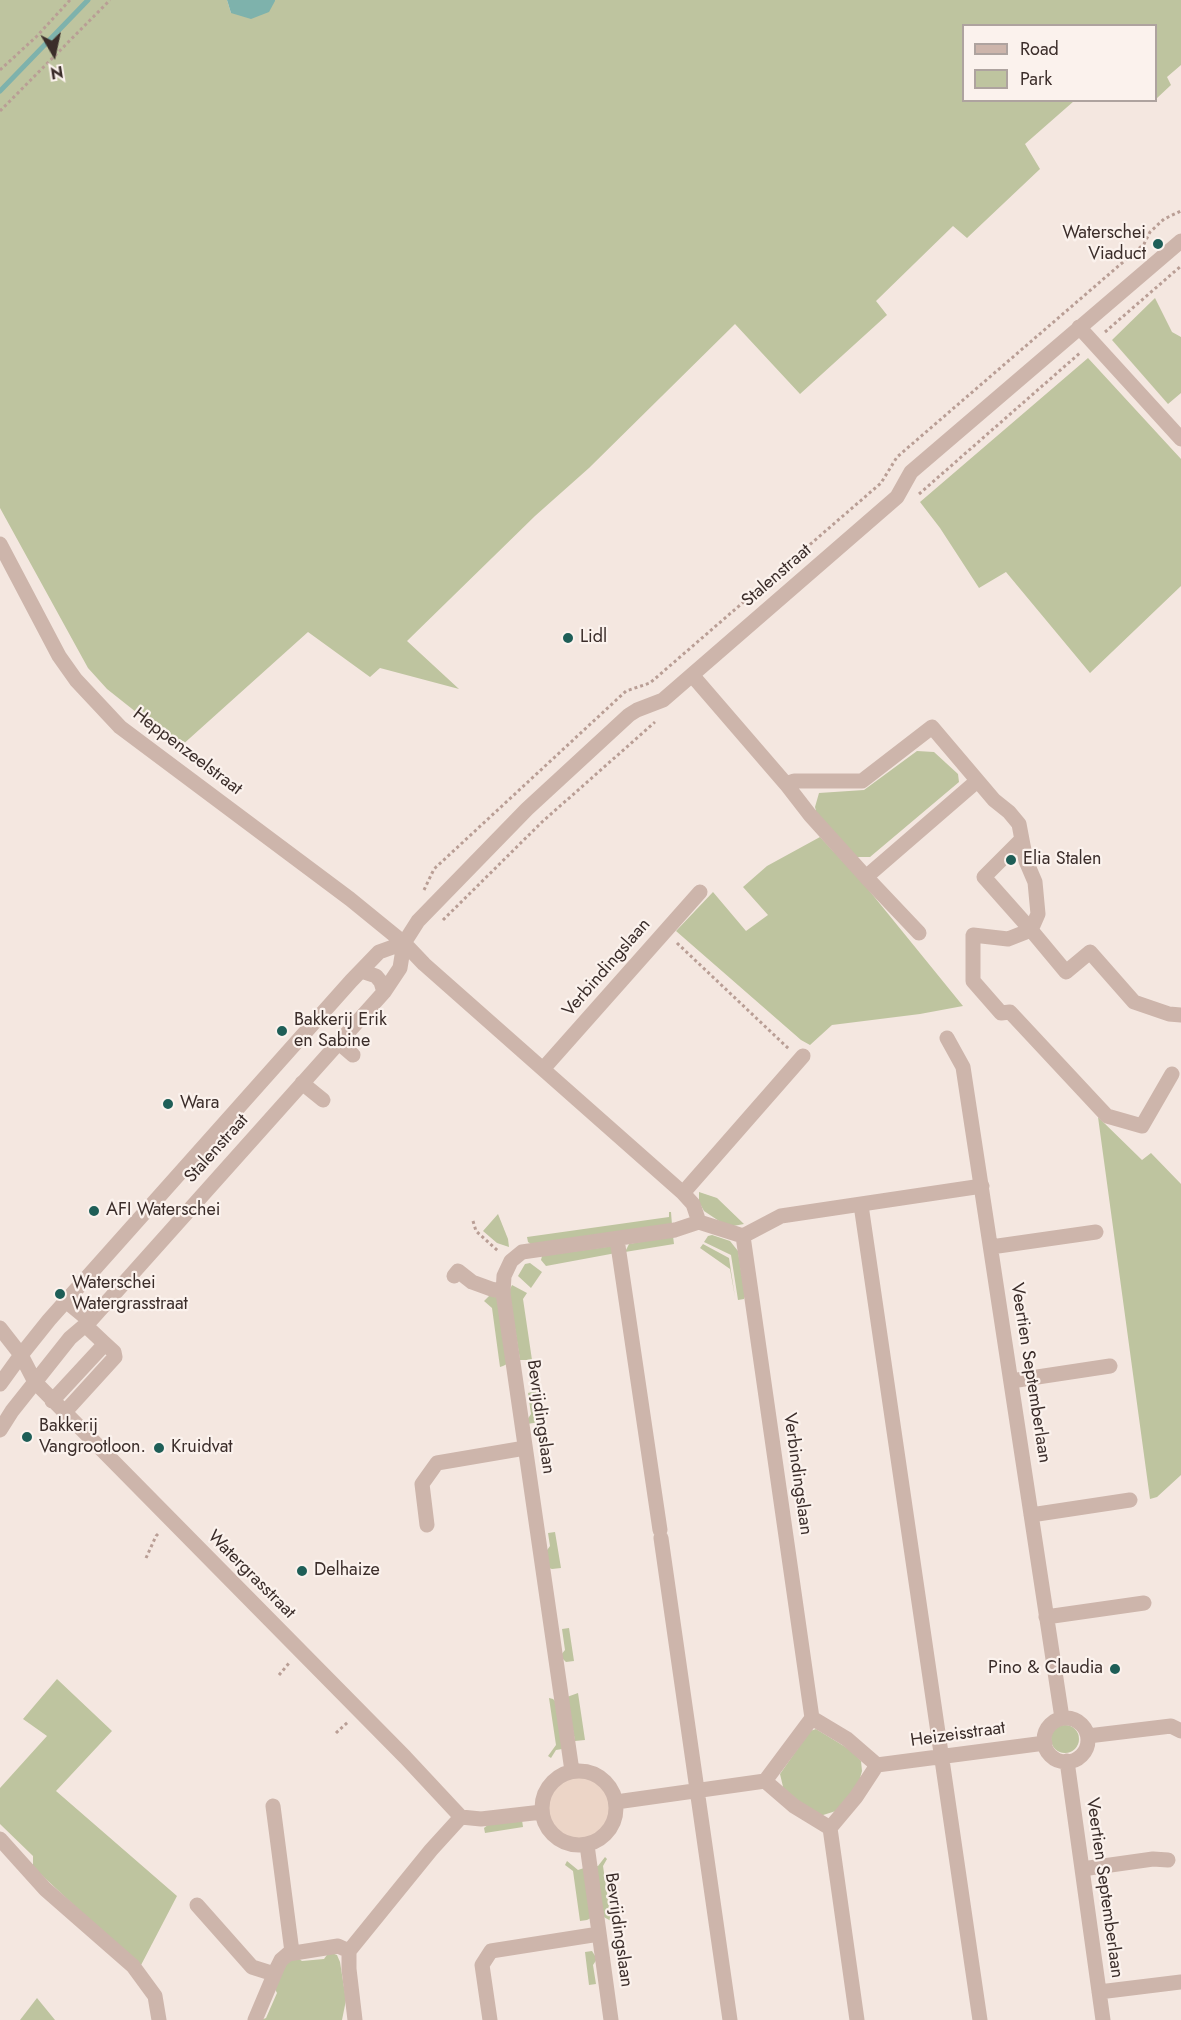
<!DOCTYPE html>
<style>
body{margin:0}
#map{position:relative;width:1181px;height:2020px;overflow:hidden;background:#f4e7e0;font-family:Jost,sans-serif}
canvas{display:block}
.legend{position:absolute;left:962px;top:24px;width:195px;height:78px;box-sizing:border-box;background:#fbf2ed;border:2px solid #aea39f;margin:0;padding:8px 10px;list-style:none;font-size:18px;color:#3b2d2a}
.legend li{display:flex;align-items:center;gap:12px;height:30px}
.legend b{width:30px;border:2px solid #aea39f}
.north{position:absolute;left:24px;top:24px;width:60px;height:60px;-webkit-text-stroke:4px #fbf2ed;paint-order:stroke;rotate:171deg;font-size:16px;font-weight:700;line-height:24px;text-align:center;color:#3b2d2a}
.north::after{content:'';display:block;margin:auto;width:21px;height:27px;background:#3b2d2a;clip-path:polygon(50% 0,100% 100%,50% 72%,0 100%)}
</style>
<div id="map">
<canvas width="1181" height="2020"></canvas>
<ul class="legend">
<li><b style="height:8px;background:#cdb5ab"></b>Road</li>
<li><b style="height:16px;background:#bec49f"></b>Park</li>
</ul>
<div class="north">N</div>
</div>
<script>
const context = document.querySelector('canvas').getContext('2d');
context.lineJoin = 'round';
function paint(path, color) {
  context.fillStyle = color;
  context.fill(path, 'evenodd');
}
function poly(rows) {
  const path = new Path2D();
  for (const r of rows) {
    if (r.length === 3) {
      path.moveTo(r[0] + r[2], r[1]);
      path.arc(r[0], r[1], r[2], 0, 2 * Math.PI);
      continue;
    }
    path.moveTo(r[0], r[1]);
    for (let i = 2; i < r.length; i += 2) path.lineTo(r[i], r[i + 1]);
  }
  return path;
}
function strokePath(path, color, width, dash) {
  context.strokeStyle = color;
  context.lineWidth = width;
  context.lineCap = dash ? 'butt' : 'round';
  context.setLineDash(dash || []);
  context.stroke(path);
}
function label(font, color, halo, rows, align = 'center') {
  context.font = font + ' Jost,sans-serif';
  context.lineWidth = 4.5;
  context.setLineDash([]);
  context.textBaseline = 'middle';
  context.strokeStyle = halo;
  context.fillStyle = color;
  for (const [text, x, y, turn = 0] of rows) {
    context.save();
    context.translate(x, y);
    context.rotate((+turn || 0) * Math.PI / 180);
    context.textAlign = isNaN(turn) ? turn : align;
    if (halo) context.strokeText(text, 0, 0);
    context.fillText(text, 0, 0);
    context.restore();
  }
}
const green = poly([
 [0,0,227,0,231,13,275,0,1181,0,1181,65,1167,77,1171,85,1156,99,1156,26,964,26,964,100,1074,101,1025,144,1040,169,967,238,953,226,876,301,887,315,800,394,735,324,589,468,535,516,407,641,459,689,380,668,370,677,308,632,180,747,107,689,88,668,0,508],
 [1155,298,1172,332,1181,337,1181,393,1168,404,1112,340],
 [1088,358,1181,459,1181,586,1090,673,1006,572,979,588,940,528,920,502],
 [917,751,934,752,958,774,959,782,870,857,854,857,818,819,815,807,819,793,864,790],
 [820,837,863,883,963,1006,920,1014,832,1025,810,1045,801,1040,676,931,713,892,746,931,768,915,743,887,767,866],
 [1098,1117,1142,1160,1151,1153,1181,1184,1181,1475,1157,1497,1150,1499],
 [699,1192,717,1198,744,1224,733,1226,722,1223,704,1211,699,1202],
 [669,1212,671,1212,672,1225,531,1244,528,1242,527,1237,669,1217],
 [498,1214,508,1239,509,1247,497,1243,483,1231],
 [712,1235,730,1241,738,1251,745,1296,744,1299,738,1300,731,1255,704,1242,708,1236],
 [673,1236,674,1244,625,1252,629,1244],
 [703,1244,729,1258,735,1297,730,1269,700,1248],
 [613,1246,616,1253,546,1266,541,1260,542,1256],
 [530,1263,542,1272,531,1288,518,1276,525,1264],
 [512,1285,527,1293,523,1299,532,1360,520,1360,509,1291],
 [490,1295,495,1295,498,1299,507,1364,503,1366,500,1367,492,1308,484,1301],
 [536,1391,540,1422,527,1424,527,1420,531,1414,528,1393],
 [555,1532,561,1568,552,1569,549,1568,545,1553,550,1546,548,1533],
 [569,1628,574,1661,566,1662,560,1656,565,1650,562,1629],
 [57,1679,112,1731,56,1791,177,1896,140,1967,33,1867,33,1856,0,1824,0,1788,47,1736,23,1719],
 [578,1693,585,1740,575,1741,567,1697],
 [549,1698,553,1699,556,1702,562,1749,556,1750,551,1758,548,1756,556,1745],
 [1065,1739,14],
 [816,1729,852,1751,861,1761,862,1771,859,1782,839,1810,820,1816,784,1791,780,1774,810,1731],
 [522,1820,523,1827,485,1833,484,1828,489,1824],
 [605,1857,607,1859,603,1866,611,1921,602,1916,595,1866,598,1866],
 [567,1861,578,1870,584,1868,591,1918,587,1920,580,1921,573,1871,565,1865],
 [592,1951,597,1959,593,1965,596,1984,589,1985,585,1952],
 [329,1952,337,1955,340,1962,346,2000,342,2020,261,2020,266,2018,277,1993,274,1987,283,1966,296,1957,302,1961,324,1959],
 [37,1998,55,2020,20,2020]
]);
const plaza = poly([
 [578,1807,32]
]);
const water = poly([
 [227,0,275,0,275,1,269,12,251,19,231,13]
]);
const stream = poly([
 [0,91,88,0]
]);
const path = poly([
 [0,70,37,36,70,0],
 [0,111,110,0],
 [1105,332,1181,266],
 [919,494,1081,352],
 [424,890,434,869,626,691,650,683,881,483,897,457,1144,244,1150,232,1164,219,1181,211],
 [443,920,542,822,655,722],
 [677,943,790,1050],
 [473,1221,476,1231,498,1251],
 [146,1558,156,1536,160,1532],
 [279,1675,290,1662],
 [336,1733,348,1722]
]);
const minor = poly([
 [1079,327,1181,439],
 [0,544,59,656,76,680,120,727,350,899,404,943,424,964,683,1193,693,1204,699,1222,743,1236,781,1216,982,1186],
 [692,675,786,784,794,781,862,781,932,727,994,800,1009,812,1019,824,1026,861,1035,882,1038,914,1031,930,1066,972,1090,952,1134,1002,1169,1014,1181,1015],
 [786,784,810,815,866,877],
 [1022,839,984,877,1031,930,1008,939,973,935,973,981,1001,1013,1010,1012,1107,1116,1142,1126,1172,1074],
 [919,933,866,877,977,781],
 [361,971,376,976,381,982,384,992],
 [947,1038,963,1067,1062,1718],
 [338,1042,353,1055],
 [543,1069,700,892],
 [302,1083,323,1100],
 [683,1193,803,1056],
 [861,1205,980,2020],
 [743,1236,812,1718],
 [617,1239,660,1530],
 [991,1247,1096,1232],
 [454,1276,458,1271,472,1282,494,1290,503,1289],
 [67,1302,90,1321],
 [0,1328,21,1355,35,1382,405,1757,461,1817],
 [1011,1381,1110,1366],
 [0,1384,21,1355,49,1320,351,981,379,952,404,943],
 [52,1401,102,1347,102,1341,85,1325],
 [64,1413,115,1357,114,1352,102,1341],
 [0,1430,12,1411,70,1338,90,1321,384,992,400,968,404,943,418,921,527,809,629,715,637,710,663,700,897,497,911,472,1181,241],
 [1031,1515,1130,1500],
 [427,1525,422,1484,437,1463,525,1448],
 [661,1538,730,2020],
 [1046,1617,1144,1603],
 [812,1718,847,1739,877,1765,856,1797,830,1828,794,1806,765,1781,812,1718],
 [1066,1740,22],
 [1088,1736,1171,1726,1181,1731],
 [1067,1761,1103,2020],
 [877,1765,1045,1743],
 [579,1808,37],
 [572,1771,503,1293,504,1276,511,1261,522,1252,675,1230,699,1222],
 [616,1802,765,1781],
 [273,1806,292,1952],
 [461,1817,481,1819,542,1812],
 [830,1828,857,2020],
 [0,1839,45,1889,133,1966,155,1996,159,2020],
 [587,1845,611,2020],
 [1082,1869,1153,1859,1168,1860],
 [197,1905,252,1967,274,1974],
 [1099,1992,1181,1982],
 [255,2020,277,1968,281,1960,288,1954,338,1946,349,1951],
 [355,2020,349,1969,349,1951,431,1850,461,1817],
 [490,2020,482,1965,491,1951,599,1934]
]);
const markers = [
 [1158,244,6,"#1e5e57"],
 [568,638,6,"#1e5e57"],
 [1011,860,6,"#1e5e57"],
 [282,1031,6,"#1e5e57"],
 [168,1104,6,"#1e5e57"],
 [94,1211,6,"#1e5e57"],
 [60,1294,6,"#1e5e57"],
 [27,1437,6,"#1e5e57"],
 [159,1448,6,"#1e5e57"],
 [302,1571,6,"#1e5e57"],
 [1115,1669,6,"#1e5e57"]
];
const poiNames = [
 ["Waterschei",1146,234,"right"],
 ["Viaduct",1146,255,"right"],
 ["Lidl",580,638],
 ["Elia Stalen",1023,860],
 ["Bakkerij Erik",294,1021],
 ["en Sabine",294,1042],
 ["Wara",180,1104],
 ["AFI Waterschei",106,1211],
 ["Waterschei",72,1284],
 ["Watergrasstraat",72,1305],
 ["Bakkerij",39,1427],
 ["Vangrootloon.",39,1448],
 ["Kruidvat",171,1448],
 ["Delhaize",314,1571],
 ["Pino & Claudia",1103,1669,"right"]
];
const streetNames = [
 ["Stalenstraat",777,576,-41],
 ["Heppenzeelstraat",187,752,37],
 ["Verbindingslaan",607,968,-49],
 ["Stalenstraat",217,1149,-48],
 ["Veertien Septemberlaan",1030,1373,81],
 ["Bevrijdingslaan",540,1417,82],
 ["Verbindingslaan",797,1474,82],
 ["Watergrasstraat",251,1575,45],
 ["Heizeisstraat",958,1735,-8],
 ["Veertien Septemberlaan",1104,1888,82],
 ["Bevrijdingslaan",618,1930,82]
];
paint(green, '#bec49f');
paint(plaza, '#ecd5c7');
paint(water, '#7eb2ac');
strokePath(stream, '#7eb2ac', 5);
strokePath(path, '#b99e95', 3, [3, 3]);
strokePath(minor, '#cdb5ab', 15);
for (const [x, y, r, color] of markers) {
  const dot = new Path2D();
  dot.arc(x, y, r, 0, 2 * Math.PI);
  context.fillStyle = color;
  context.fill(dot);
  strokePath(dot, '#fbf2ed', 2);
}
label('18px', '#3b2d2a', '#fbf2ed', poiNames, 'left');
label('18px', '#3b2d2a', '#fbf2ed', streetNames);
</script>
